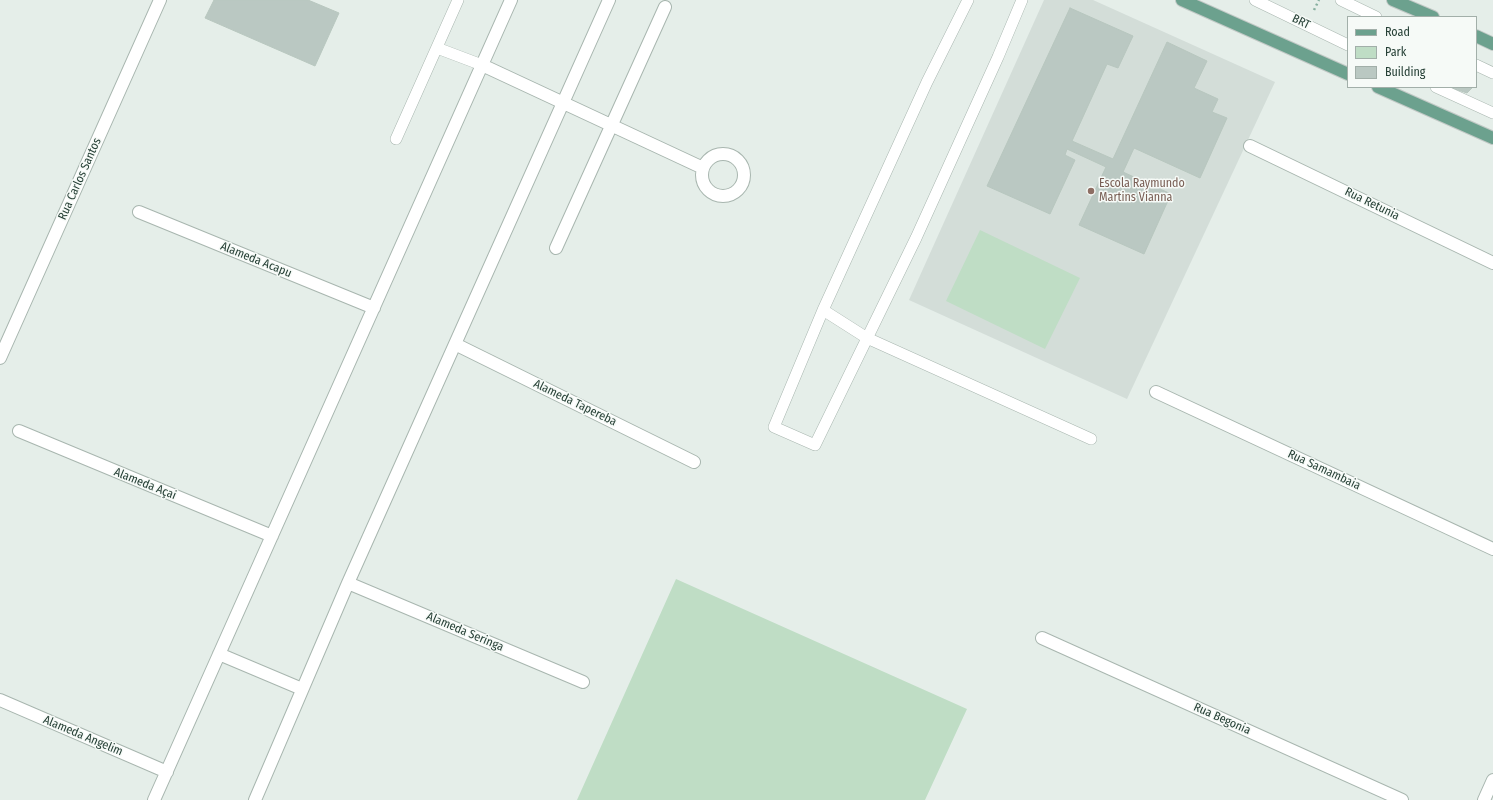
<!DOCTYPE html>
<meta charset="utf-8">
<style>
body{margin:0}
#map{position:relative;width:1493px;height:800px;overflow:hidden;background:#e5eee9;font-family:"Fira Sans Condensed",sans-serif}
canvas{display:block}
.legend{position:absolute;left:1347px;top:16px;width:130px;height:72px;box-sizing:border-box;background:#f6faf7;border:1px solid #a2afa9;margin:0;padding:5px 7px;list-style:none;font-size:12px;color:#253f35}
.legend li{display:flex;align-items:center;gap:8px;height:20px}
.legend b{width:20px;border:1px solid #a2afa9}
</style>
<div id="map">
<canvas width="1493" height="800"></canvas>
<ul class="legend">
<li><b style="height:5px;background:#6ca18e"></b>Road</li>
<li><b style="height:11px;background:#bfddc5"></b>Park</li>
<li><b style="height:11px;background:#bac8c2"></b>Building</li>
</ul>
</div>
<script>
const context = document.querySelector('canvas').getContext('2d');
context.lineJoin = 'round';
function paint(path, color) {
  context.fillStyle = color;
  context.fill(path, 'evenodd');
}
function poly(rows) {
  const path = new Path2D();
  for (const r of rows) {
    if (r.length === 3) {
      path.moveTo(r[0] + r[2], r[1]);
      path.arc(r[0], r[1], r[2], 0, 2 * Math.PI);
      continue;
    }
    path.moveTo(r[0], r[1]);
    for (let i = 2; i < r.length; i += 2) path.lineTo(r[i], r[i + 1]);
  }
  return path;
}
function strokePath(path, color, width, dash) {
  context.strokeStyle = color;
  context.lineWidth = width;
  context.lineCap = dash ? 'butt' : 'round';
  context.setLineDash(dash || []);
  context.stroke(path);
}
function label(font, color, halo, rows, align = 'center') {
  context.font = font + ' "Fira Sans Condensed",sans-serif';
  context.lineWidth = 3;
  context.setLineDash([]);
  context.textBaseline = 'middle';
  context.strokeStyle = halo;
  context.fillStyle = color;
  for (const [text, x, y, turn = 0] of rows) {
    context.save();
    context.translate(x, y);
    context.rotate((+turn || 0) * Math.PI / 180);
    context.textAlign = isNaN(turn) ? turn : align;
    if (halo) context.strokeText(text, 0, 0);
    context.fillText(text, 0, 0);
    context.restore();
  }
}
const built = poly([
 [1044,0,1093,0,1275,82,1127,399,909,300]
]);
const green = poly([
 [980,230,1080,278,1045,349,946,301],
 [676,579,967,709,925,800,577,800]
]);
const building = poly([
 [214,0,308,0,339,13,315,66,205,18,214,0],
 [1070,8,1133,36,1118,68,1107,64,1072,141,1113,159,1167,42,1207,61,1194,88,1218,99,1212,112,1227,118,1200,178,1134,148,1123,172,1171,194,1144,254,1079,225,1106,167,1067,149,1065,155,1075,160,1050,214,987,186,1070,8],
 [1449,87,1473,87,1467,93,1449,87]
]);
const path = poly([
 [1314,10,1319,0]
]);
const lane = poly([
 [968,0,927,82,823,310,774,427,815,445,916,238,998,57,1022,0],
 [1255,0,1348,45],
 [1341,0,1376,17],
 [437,48,482,65],
 [1476,65,1493,73],
 [1436,87,1493,113],
 [396,139,458,0],
 [823,310,867,338,1091,439]
]);
const street = poly([
 [482,65,703,168],
 [1250,146,1493,263],
 [723,175,21],
 [139,212,374,308],
 [556,248,665,7],
 [455,344,694,462],
 [0,358,160,0],
 [1156,392,1493,549],
 [19,431,272,536],
 [348,583,583,682],
 [1042,638,1402,800],
 [219,654,302,689],
 [0,700,167,772],
 [154,800,511,0],
 [255,800,348,583,609,0],
 [1484,800,1493,780]
]);
const primary = poly([
 [1182,0,1348,74],
 [1393,0,1433,17],
 [1476,36,1493,44],
 [1378,87,1493,138]
]);
const markers = [
 [1091,191,4,"#8d6e63"]
];
const streetNames = [
 ["BRT",1301,22,26],
 ["Rua Carlos Santos",80,179,-66],
 ["Rua Retunia",1372,204,26],
 ["Alameda Acapu",256,260,22],
 ["Alameda Tapereba",575,403,26],
 ["Rua Samambaia",1324,470,25],
 ["Alameda Açai",145,484,22],
 ["Alameda Seringa",465,632,23],
 ["Rua Begonia",1222,719,24],
 ["Alameda Angelim",83,736,23]
];
const educationNames = [
 ["Escola Raymundo",1099,184],
 ["Martins Vianna",1099,198]
];
paint(built, '#d3ddd8');
paint(green, '#bfddc5');
paint(building, '#bac8c2');
strokePath(building, '#b8c7bf', 1);
strokePath(lane, '#a8b6af', 12);
strokePath(street, '#a8b6af', 14);
strokePath(primary, '#c2c9c6', 14);
strokePath(path, '#87af9f', 2.5, [2, 3]);
strokePath(lane, '#fff', 11);
strokePath(street, '#fff', 12);
strokePath(primary, '#6ca18e', 12);
for (const [x, y, r, color] of markers) {
  const dot = new Path2D();
  dot.arc(x, y, r, 0, 2 * Math.PI);
  context.fillStyle = color;
  context.fill(dot);
  strokePath(dot, '#f6faf7', 1.5);
}
label('12px', '#253f35', '#f6faf7', streetNames);
label('12px', '#785e54', '#f6faf7', educationNames, 'left');
</script>
